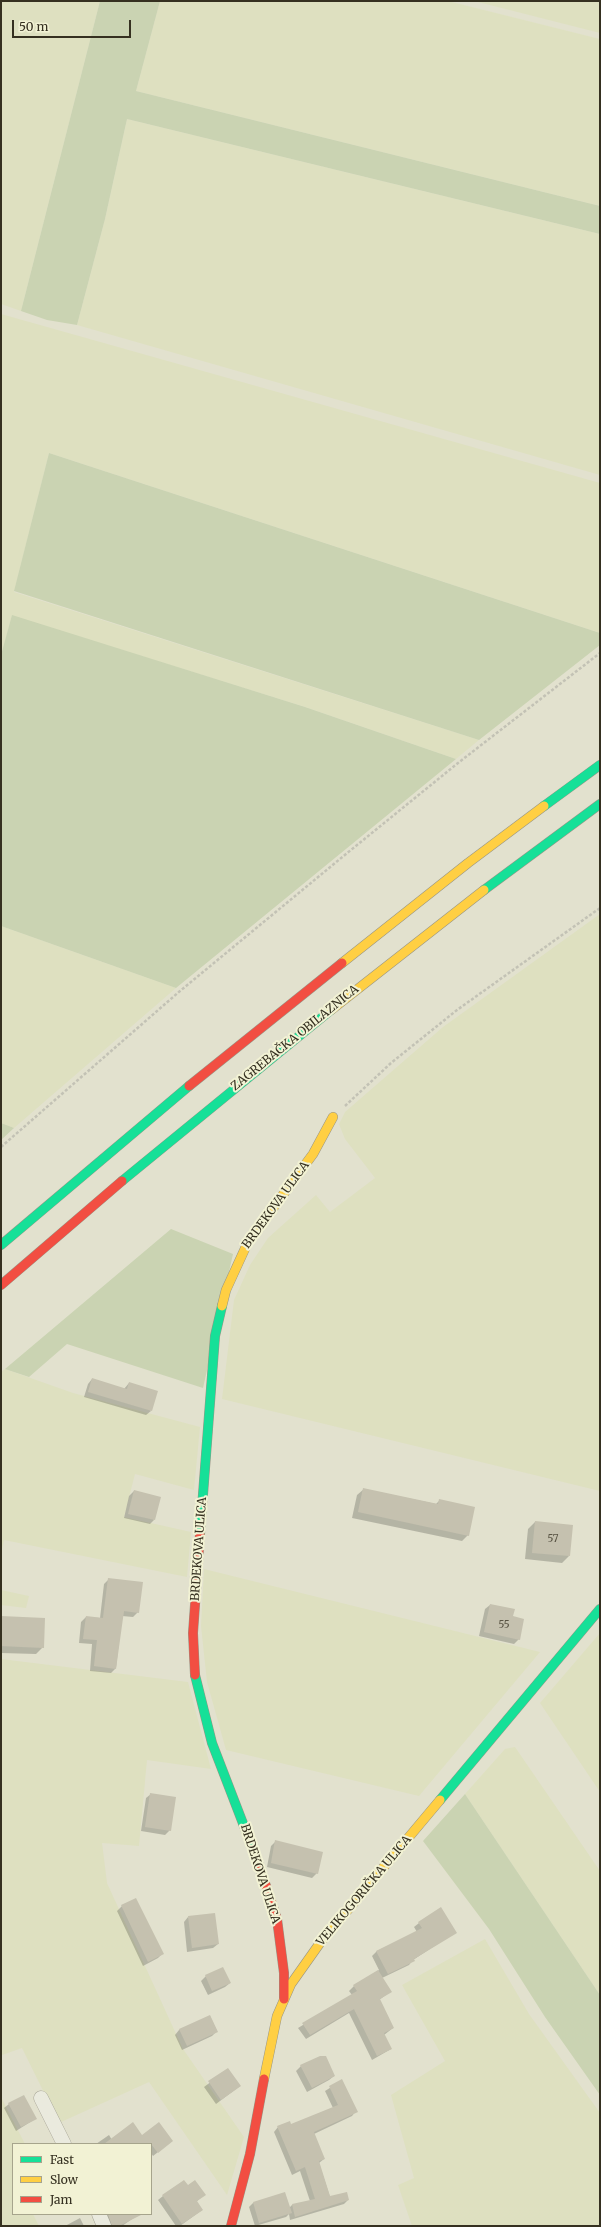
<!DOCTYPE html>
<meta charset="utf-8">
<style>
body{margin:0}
#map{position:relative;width:601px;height:2227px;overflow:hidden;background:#e2e1ce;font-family:Merriweather,serif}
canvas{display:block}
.frame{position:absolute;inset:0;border:2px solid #353020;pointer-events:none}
.legend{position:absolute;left:12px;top:2143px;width:140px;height:72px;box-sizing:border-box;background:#f2f2d4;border:1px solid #a6a48c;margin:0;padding:5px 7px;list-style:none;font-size:12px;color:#353020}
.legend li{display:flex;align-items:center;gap:8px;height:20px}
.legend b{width:20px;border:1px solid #a6a48c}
.scale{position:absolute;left:12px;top:20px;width:119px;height:18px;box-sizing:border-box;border:2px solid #353020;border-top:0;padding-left:5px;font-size:12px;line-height:14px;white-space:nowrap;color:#353020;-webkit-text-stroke:3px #f2f2d4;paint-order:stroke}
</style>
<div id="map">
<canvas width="601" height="2227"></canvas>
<div class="frame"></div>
<ul class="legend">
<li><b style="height:5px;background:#16e098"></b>Fast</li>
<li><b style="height:5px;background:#ffcf43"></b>Slow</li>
<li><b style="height:5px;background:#f24e42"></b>Jam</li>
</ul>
<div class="scale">50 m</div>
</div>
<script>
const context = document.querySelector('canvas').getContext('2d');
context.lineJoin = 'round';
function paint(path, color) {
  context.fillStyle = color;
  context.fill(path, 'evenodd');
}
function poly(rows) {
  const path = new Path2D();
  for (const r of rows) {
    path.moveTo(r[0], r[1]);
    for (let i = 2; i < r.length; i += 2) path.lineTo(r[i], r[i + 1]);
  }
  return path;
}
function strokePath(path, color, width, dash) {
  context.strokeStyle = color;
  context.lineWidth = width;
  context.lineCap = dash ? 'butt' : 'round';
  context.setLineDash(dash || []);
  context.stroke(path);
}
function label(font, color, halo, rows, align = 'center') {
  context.font = font + ' Merriweather,serif';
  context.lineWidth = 4;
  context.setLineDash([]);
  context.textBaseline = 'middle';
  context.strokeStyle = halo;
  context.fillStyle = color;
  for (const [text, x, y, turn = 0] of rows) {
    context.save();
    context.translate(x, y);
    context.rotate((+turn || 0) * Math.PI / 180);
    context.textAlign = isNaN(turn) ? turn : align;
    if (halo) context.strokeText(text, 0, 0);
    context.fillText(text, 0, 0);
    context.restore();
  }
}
const farmland = poly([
 [1,1,100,1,21,311,1,304],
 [160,1,448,1,600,39,600,206,136,91],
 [474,1,600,1,600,33],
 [127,119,600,234,600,475,77,325,105,219],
 [1,314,600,483,600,633,49,453,14,592,479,740,456,759,305,707,12,616,1,655],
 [600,914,600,1491,222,1399,234,1300,250,1265,268,1238,316,1195,330,1212,375,1178,345,1139,339,1124,345,1112,443,1027],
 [1,926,176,988,14,1128,1,1123],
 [5,1369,73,1393,200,1427,194,1490,135,1474,124,1517,191,1532,187,1577,4,1540,1,1554,1,1372],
 [204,1569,540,1652,419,1796,226,1750,207,1682,201,1626],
 [1,1590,29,1596,26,1608,1,1605],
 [600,1633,600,1792,540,1703],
 [1,1659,188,1682,211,1769,147,1760,139,1846,102,1843,107,1883,183,2049,244,2137,227,2195,149,2082,59,2123,22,2048,2,2055,1,2052],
 [515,1747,600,1871,600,1995,465,1794,505,1749],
 [485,1939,529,2014,600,2113,600,2226,412,2226,398,2185,414,2178,391,2095,445,2061,402,1985],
 [1,2097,25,2144,13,2144,13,2214,33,2214,39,2226,1,2226]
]);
const green = poly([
 [100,1,160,1,136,91,600,206,600,234,127,119,105,219,77,325,47,320,21,311],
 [49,453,600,633,600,645,479,740,14,591],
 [12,615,305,707,456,759,176,988,1,926,1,655],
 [1,1123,14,1128,1,1140],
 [171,1229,233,1254,203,1388,67,1344,29,1377,5,1369],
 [465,1794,600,1995,600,2095,545,2017,489,1929,423,1841]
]);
const shadow = poly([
 [92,1379,124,1389,129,1383,151,1411,146,1415,84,1397,88,1384],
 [364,1489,436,1504,440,1500,468,1535,462,1541,352,1518,357,1495],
 [134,1491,154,1520,150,1524,124,1518,129,1496],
 [535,1522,569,1556,562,1563,525,1559,528,1529],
 [109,1579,138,1612,133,1617,122,1616,116,1668,111,1673,90,1671,92,1644,79,1643,81,1622,86,1617,100,1618,104,1584],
 [490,1605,519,1639,514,1644,479,1636,485,1609],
 [1,1617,43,1647,36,1654,1,1653],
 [151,1794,170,1830,165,1835,141,1831,146,1798],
 [276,1841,317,1873,312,1878,267,1867,271,1846],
 [122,1906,162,1954,158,1958,143,1966,117,1911],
 [188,1917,218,1944,213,1948,187,1952,184,1922],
 [419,1923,456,1932,413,1960,409,1965,382,1978,390,1992,379,2000,393,2028,384,2035,391,2049,372,2060,349,2013,306,2039,298,2028,352,1995,349,1991,354,1986,379,1970,372,1956,377,1951,417,1932,414,1927],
 [206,1976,230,1983,225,1987,208,1995,201,1981],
 [210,2016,217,2031,212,2036,182,2050,175,2035,179,2030],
 [301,2066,334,2076,329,2080,307,2092,296,2071],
 [228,2069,240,2086,216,2104,204,2087],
 [341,2081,356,2111,352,2116,314,2134,324,2159,319,2163,330,2197,348,2200,344,2204,290,2220,289,2214,286,2217,255,2226,249,2207,253,2203,289,2208,292,2205,310,2201,300,2171,292,2175,274,2132,278,2127,290,2125,333,2108,325,2091],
 [9,2104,35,2119,16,2131,4,2108],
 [109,2135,112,2140,142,2136,172,2141,153,2156,151,2153,151,2144,96,2144],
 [188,2187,204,2195,196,2202,202,2210,180,2226,176,2226,158,2200,163,2196],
 [102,2214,133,2214,135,2217,122,2226,106,2226],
 [80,2218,84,2226,65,2226]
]);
const building = poly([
 [92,1378,127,1389,129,1382,158,1391,152,1411,88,1392],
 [363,1488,438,1504,439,1499,475,1507,469,1536,358,1512],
 [134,1490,161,1497,155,1520,128,1514],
 [535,1521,573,1525,570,1556,532,1553],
 [108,1578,143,1582,139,1613,124,1611,116,1669,94,1666,97,1640,83,1639,86,1616,103,1618],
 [490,1604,515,1609,513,1616,524,1619,520,1640,484,1632],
 [1,1616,45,1618,44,1648,1,1646],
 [150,1793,176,1797,171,1831,145,1827],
 [275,1840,323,1852,318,1874,271,1863],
 [136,1898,164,1954,148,1962,121,1905],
 [441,1907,457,1933,414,1959,415,1961,388,1974,376,1951,422,1928,418,1922],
 [215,1913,219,1944,192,1948,188,1916],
 [223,1967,231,1983,212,1991,205,1975],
 [378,1970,392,1992,380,1999,394,2028,384,2033,392,2049,377,2056,354,2009,310,2035,302,2023,357,1991,353,1985],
 [210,2015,218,2032,187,2046,179,2029],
 [320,2056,326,2056,335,2076,312,2088,300,2065],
 [228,2068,241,2086,221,2100,208,2081],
 [342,2079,358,2112,314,2132,325,2159,319,2161,330,2196,347,2192,349,2200,295,2217,292,2204,315,2199,305,2167,296,2171,277,2126,290,2121,291,2124,338,2105,329,2086],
 [24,2095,37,2119,21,2127,8,2103],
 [133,2122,142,2135,159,2122,173,2141,158,2153,151,2144,104,2144],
 [184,2180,188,2185,195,2180,206,2195,197,2201,203,2210,182,2224,162,2195],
 [285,2192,292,2213,259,2223,253,2202],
 [108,2214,143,2214,119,2226,112,2226]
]);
const path = poly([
 [345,1106,391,1063,457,1010,600,908],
 [1,1147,180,991,346,854,458,763,600,653]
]);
const street = poly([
 [41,2098,64,2144],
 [99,2214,104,2226]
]);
const fast = poly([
 [544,806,600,765],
 [484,890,600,804],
 [122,1181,331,1010],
 [1,1245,189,1086],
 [200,1534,215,1336,222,1306],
 [195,1675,212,1743,259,1865],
 [440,1800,600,1609]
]);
const slow = poly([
 [342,963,468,863,544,806],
 [331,1010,484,890],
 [222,1306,226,1290,248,1242,313,1154,333,1117],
 [264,2079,277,2016,291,1984,320,1943,440,1800]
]);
const jam = poly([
 [189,1086,342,963],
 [1,1285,122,1181],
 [195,1675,193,1633,200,1534],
 [259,1865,277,1919,284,1973,284,1999],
 [231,2226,250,2154,264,2079]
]);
const numberNames = [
 ["57",553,1539],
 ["55",504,1625]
];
const streetNames = [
 ["ZAGREBAČKA OBILAZNICA",295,1038,-39],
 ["BRDEKOVA ULICA",276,1205,-54],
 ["BRDEKOVA ULICA",199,1549,-86],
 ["BRDEKOVA ULICA",260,1874,72],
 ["VELIKOGORIČKA ULICA",364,1891,-50]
];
paint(farmland, '#dee0c0');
paint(green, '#cad3b2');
paint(shadow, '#0003');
paint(building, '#c5c1af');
strokePath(street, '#a7a596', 15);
strokePath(fast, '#979586', 10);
strokePath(slow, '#979586', 10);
strokePath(jam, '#979586', 10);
strokePath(path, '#c3c2b5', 2.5, [3, 2]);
strokePath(street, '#eaeade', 14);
strokePath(fast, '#16e098', 9);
strokePath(slow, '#ffcf43', 9);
strokePath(jam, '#f24e42', 9);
label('10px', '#595444', null, numberNames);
label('12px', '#353020', '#f2f2d4', streetNames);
</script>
